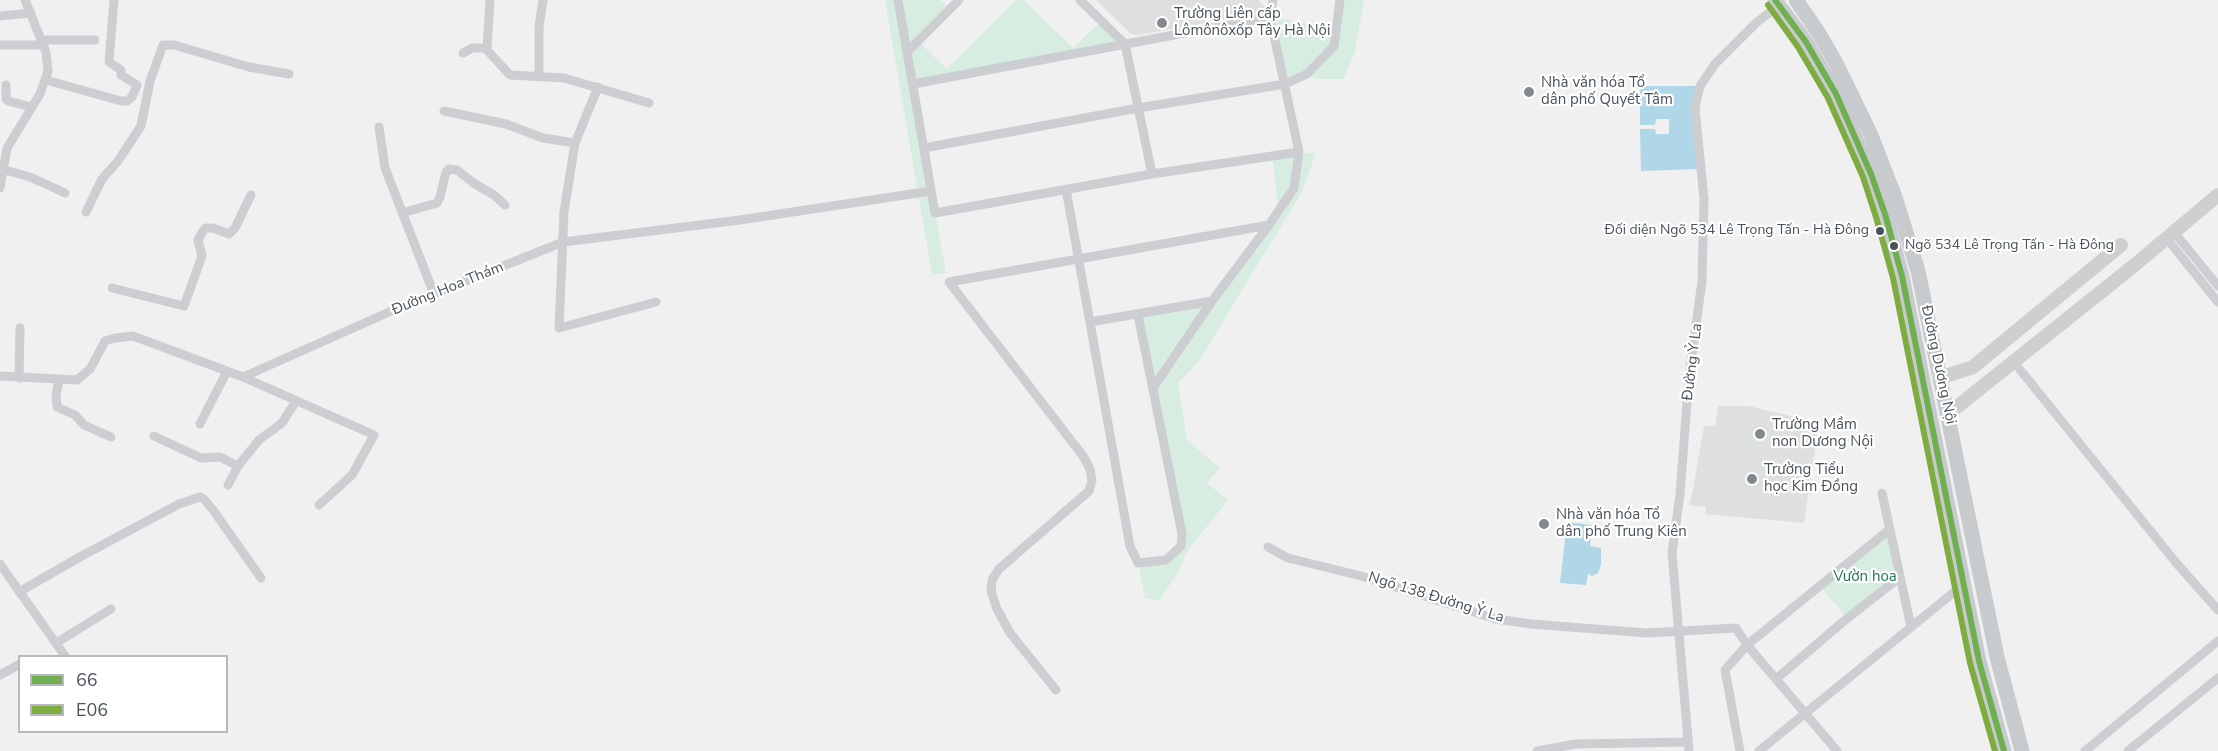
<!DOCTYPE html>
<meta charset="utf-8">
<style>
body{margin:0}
#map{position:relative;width:2218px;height:751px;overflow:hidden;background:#f0f0f0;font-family:"Nunito Sans",sans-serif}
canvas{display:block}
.legend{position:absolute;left:18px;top:655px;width:210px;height:78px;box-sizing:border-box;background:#fff;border:2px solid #b6b9bd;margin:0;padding:8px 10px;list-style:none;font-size:18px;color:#49515b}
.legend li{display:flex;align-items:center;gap:12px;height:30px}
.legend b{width:30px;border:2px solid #b6b9bd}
</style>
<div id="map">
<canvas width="2218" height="751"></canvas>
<ul class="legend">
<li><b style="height:8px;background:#6faf4f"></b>66</li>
<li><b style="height:8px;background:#7fac40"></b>E06</li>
</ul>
</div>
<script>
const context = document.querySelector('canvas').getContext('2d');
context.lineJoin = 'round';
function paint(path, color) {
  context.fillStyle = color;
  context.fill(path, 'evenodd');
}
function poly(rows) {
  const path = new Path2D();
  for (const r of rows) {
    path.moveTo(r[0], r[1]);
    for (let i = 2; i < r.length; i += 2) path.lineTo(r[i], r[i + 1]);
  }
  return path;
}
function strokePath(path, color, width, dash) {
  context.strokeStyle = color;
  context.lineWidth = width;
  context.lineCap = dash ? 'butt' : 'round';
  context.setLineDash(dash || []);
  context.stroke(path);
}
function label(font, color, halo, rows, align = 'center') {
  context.font = font + ' "Nunito Sans",sans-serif';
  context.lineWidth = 4.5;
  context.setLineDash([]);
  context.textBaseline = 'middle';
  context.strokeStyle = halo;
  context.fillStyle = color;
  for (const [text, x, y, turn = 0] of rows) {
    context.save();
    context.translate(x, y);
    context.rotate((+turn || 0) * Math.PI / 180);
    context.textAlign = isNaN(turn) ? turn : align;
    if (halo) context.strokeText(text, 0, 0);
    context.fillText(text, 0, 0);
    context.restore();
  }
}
const education = poly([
 [1096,0,1258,0,1266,8,1261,13,1138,35,1131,34],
 [1718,406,1749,406,1819,423,1804,523,1705,514,1706,507,1689,505,1693,489,1704,426,1715,426]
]);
const green = poly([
 [885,0,897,0,946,273,932,275],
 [899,0,940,0,950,8,908,51],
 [1016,0,1024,0,1073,48,1101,21,1123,44,913,83,908,53,919,42,947,69],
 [1340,0,1364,0,1355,52,1344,79,1316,79,1307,74,1334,47],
 [1271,17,1335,28,1333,46,1306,73,1286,83],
 [1316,152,1303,190,1198,363,1178,383,1187,440,1220,468,1207,483,1228,500,1185,554,1181,568,1159,601,1145,598,1138,563,1166,563,1184,547,1156,388,1278,210,1273,158],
 [1211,302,1153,387,1139,315],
 [1890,530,1899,576,1847,618,1820,586]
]);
const water = poly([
 [1640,86,1699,86,1700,169,1641,171,1640,129,1655,129,1656,134,1669,134,1669,119,1656,119,1655,125,1640,125],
 [1567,522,1592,525,1590,546,1601,548,1601,565,1598,573,1592,576,1588,574,1586,585,1560,583]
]);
const minor = poly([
 [898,0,935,213,1152,174,1299,152,1270,17,1273,0],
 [1080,0,1125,44,1152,174],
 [0,16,31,13],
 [42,40,95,40],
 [0,45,44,45],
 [487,49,490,0],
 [907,52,959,0],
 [463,53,472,48,485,48,510,75,564,78,649,103],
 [539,76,539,27,543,0],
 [46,80,121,101,127,101,132,97,137,85,121,75,121,70,109,62,114,0],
 [913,84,1270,17],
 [6,85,6,99,8,101,32,107],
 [598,87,575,143,564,212,559,328,656,302],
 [444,111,506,124,543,138,575,143],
 [379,127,385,168,434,294],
 [924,148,1138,108,1285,84,1307,74,1334,46,1340,0],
 [2,169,30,177,65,193],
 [0,188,7,148,40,94,48,71,46,52,25,0],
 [1066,189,1130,546,1138,563,1166,560,1181,546,1182,534,1138,315],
 [86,212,102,179,118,161,141,126,150,81,163,45,174,45,249,67,289,74],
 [402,213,437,203,440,197,446,172,449,169,457,170,475,184,494,195,505,205],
 [2174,232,2218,286],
 [2167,239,2218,302],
 [112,288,184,306,202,256,198,240,203,231,206,228,213,228,229,234,235,228,251,195],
 [1090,322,1212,301,1269,225,1294,188,1299,152],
 [2013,361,2178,565,2218,610],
 [0,376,77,380,90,369,105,341,115,338,133,336,243,377,374,435,352,475,319,505],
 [243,377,396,309,563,242,740,220,931,191],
 [19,378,20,328],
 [59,380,56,395,57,407,75,415,84,425,111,437],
 [1153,388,1212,301],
 [200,424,227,371],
 [154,436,201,458,220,457,238,466,259,440,282,423,296,401],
 [228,485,238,466],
 [1882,493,1911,627],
 [1268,547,1288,558,1361,576,1496,619,1531,624,1647,633,1736,628,1747,645,1837,751],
 [0,564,65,656],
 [19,592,78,558,179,504,200,497,204,499,213,510,261,578],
 [56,643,111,609],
 [0,675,20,664],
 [1776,679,1844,621,1900,577],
 [1056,690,1010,633,997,609,991,591,992,580,999,569,1089,491,1092,481,1090,469,1083,456,949,282,1269,225],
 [1537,751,1576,744,1688,742],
 [1689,751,1672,553,1680,494,1689,377,1702,281,1704,199,1695,108,1700,86,1715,64,1756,23,1779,5],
 [1740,751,1725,670,1747,645,1890,529],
 [1759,751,1964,584],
 [2085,751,2218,641],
 [2128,751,2218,678]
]);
const secondary = poly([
 [1940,378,1973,367,2121,245],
 [1948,414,2131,268,2218,195]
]);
const primary = poly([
 [1775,0,1806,42,1836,94,1871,174,1885,214,1902,276,1979,661,2004,751],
 [1796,0,1818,32,1836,63,1870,133,1895,197,1918,271,1997,657,2022,751]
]);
const bus1 = poly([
 [1775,0,1806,42,1836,94,1871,174,1885,214,1902,276,1979,661,2004,751]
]);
const bus2 = poly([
 [1768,5,1798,47,1828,98,1863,177,1876,217,1893,278,1970,663,1995,751]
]);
const markers = [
 [1162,23,6,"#83898f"],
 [1529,92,6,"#83898f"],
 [1880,231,5,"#49515b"],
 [1894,246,5,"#49515b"],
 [1760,434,6,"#83898f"],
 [1752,479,6,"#83898f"],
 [1544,524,6,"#83898f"]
];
const busNames = [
 ["Đối diện Ngõ 534 Lê Trọng Tấn - Hà Đông",1869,231],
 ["Ngõ 534 Lê Trọng Tấn - Hà Đông",1905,246,"left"]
];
const poiNames = [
 ["Trường Liên cấp",1174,14],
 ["Lômônôxốp Tây Hà Nội",1174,31],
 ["Nhà văn hóa Tổ",1541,83],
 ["dân phố Quyết Tâm",1541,100],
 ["Trường Mầm",1772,425],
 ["non Dương Nội",1772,442],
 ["Trường Tiểu",1764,470],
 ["học Kim Đồng",1764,487],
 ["Nhà văn hóa Tổ",1556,515],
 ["dân phố Trung Kiên",1556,532]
];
const streetNames = [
 ["Đường Hoa Thám",448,289,-22],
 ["Đường Ỷ La",1693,362,-83],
 ["Đường Dương Nội",1938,365,78],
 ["Ngõ 138 Đường Ỷ La",1436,598,17]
];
const parkNames = [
 ["Vườn hoa",1865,577]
];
paint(education, '#dedfdf');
paint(green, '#d7ede1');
paint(water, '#b0d7e7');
strokePath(minor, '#ccced1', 9);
strokePath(secondary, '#cdcfd1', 14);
strokePath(primary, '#c8cbce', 15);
strokePath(bus1, '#6faf4f', 6);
strokePath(bus2, '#7fac40', 6);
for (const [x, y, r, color] of markers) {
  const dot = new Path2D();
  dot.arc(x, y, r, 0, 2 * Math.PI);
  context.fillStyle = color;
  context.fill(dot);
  strokePath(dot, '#fff', 2);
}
label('14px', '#49515b', '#fff', busNames, 'right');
label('15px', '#49515b', '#fff', poiNames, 'left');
label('15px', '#49515b', '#fff', streetNames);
label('15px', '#217552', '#fff', parkNames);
</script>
